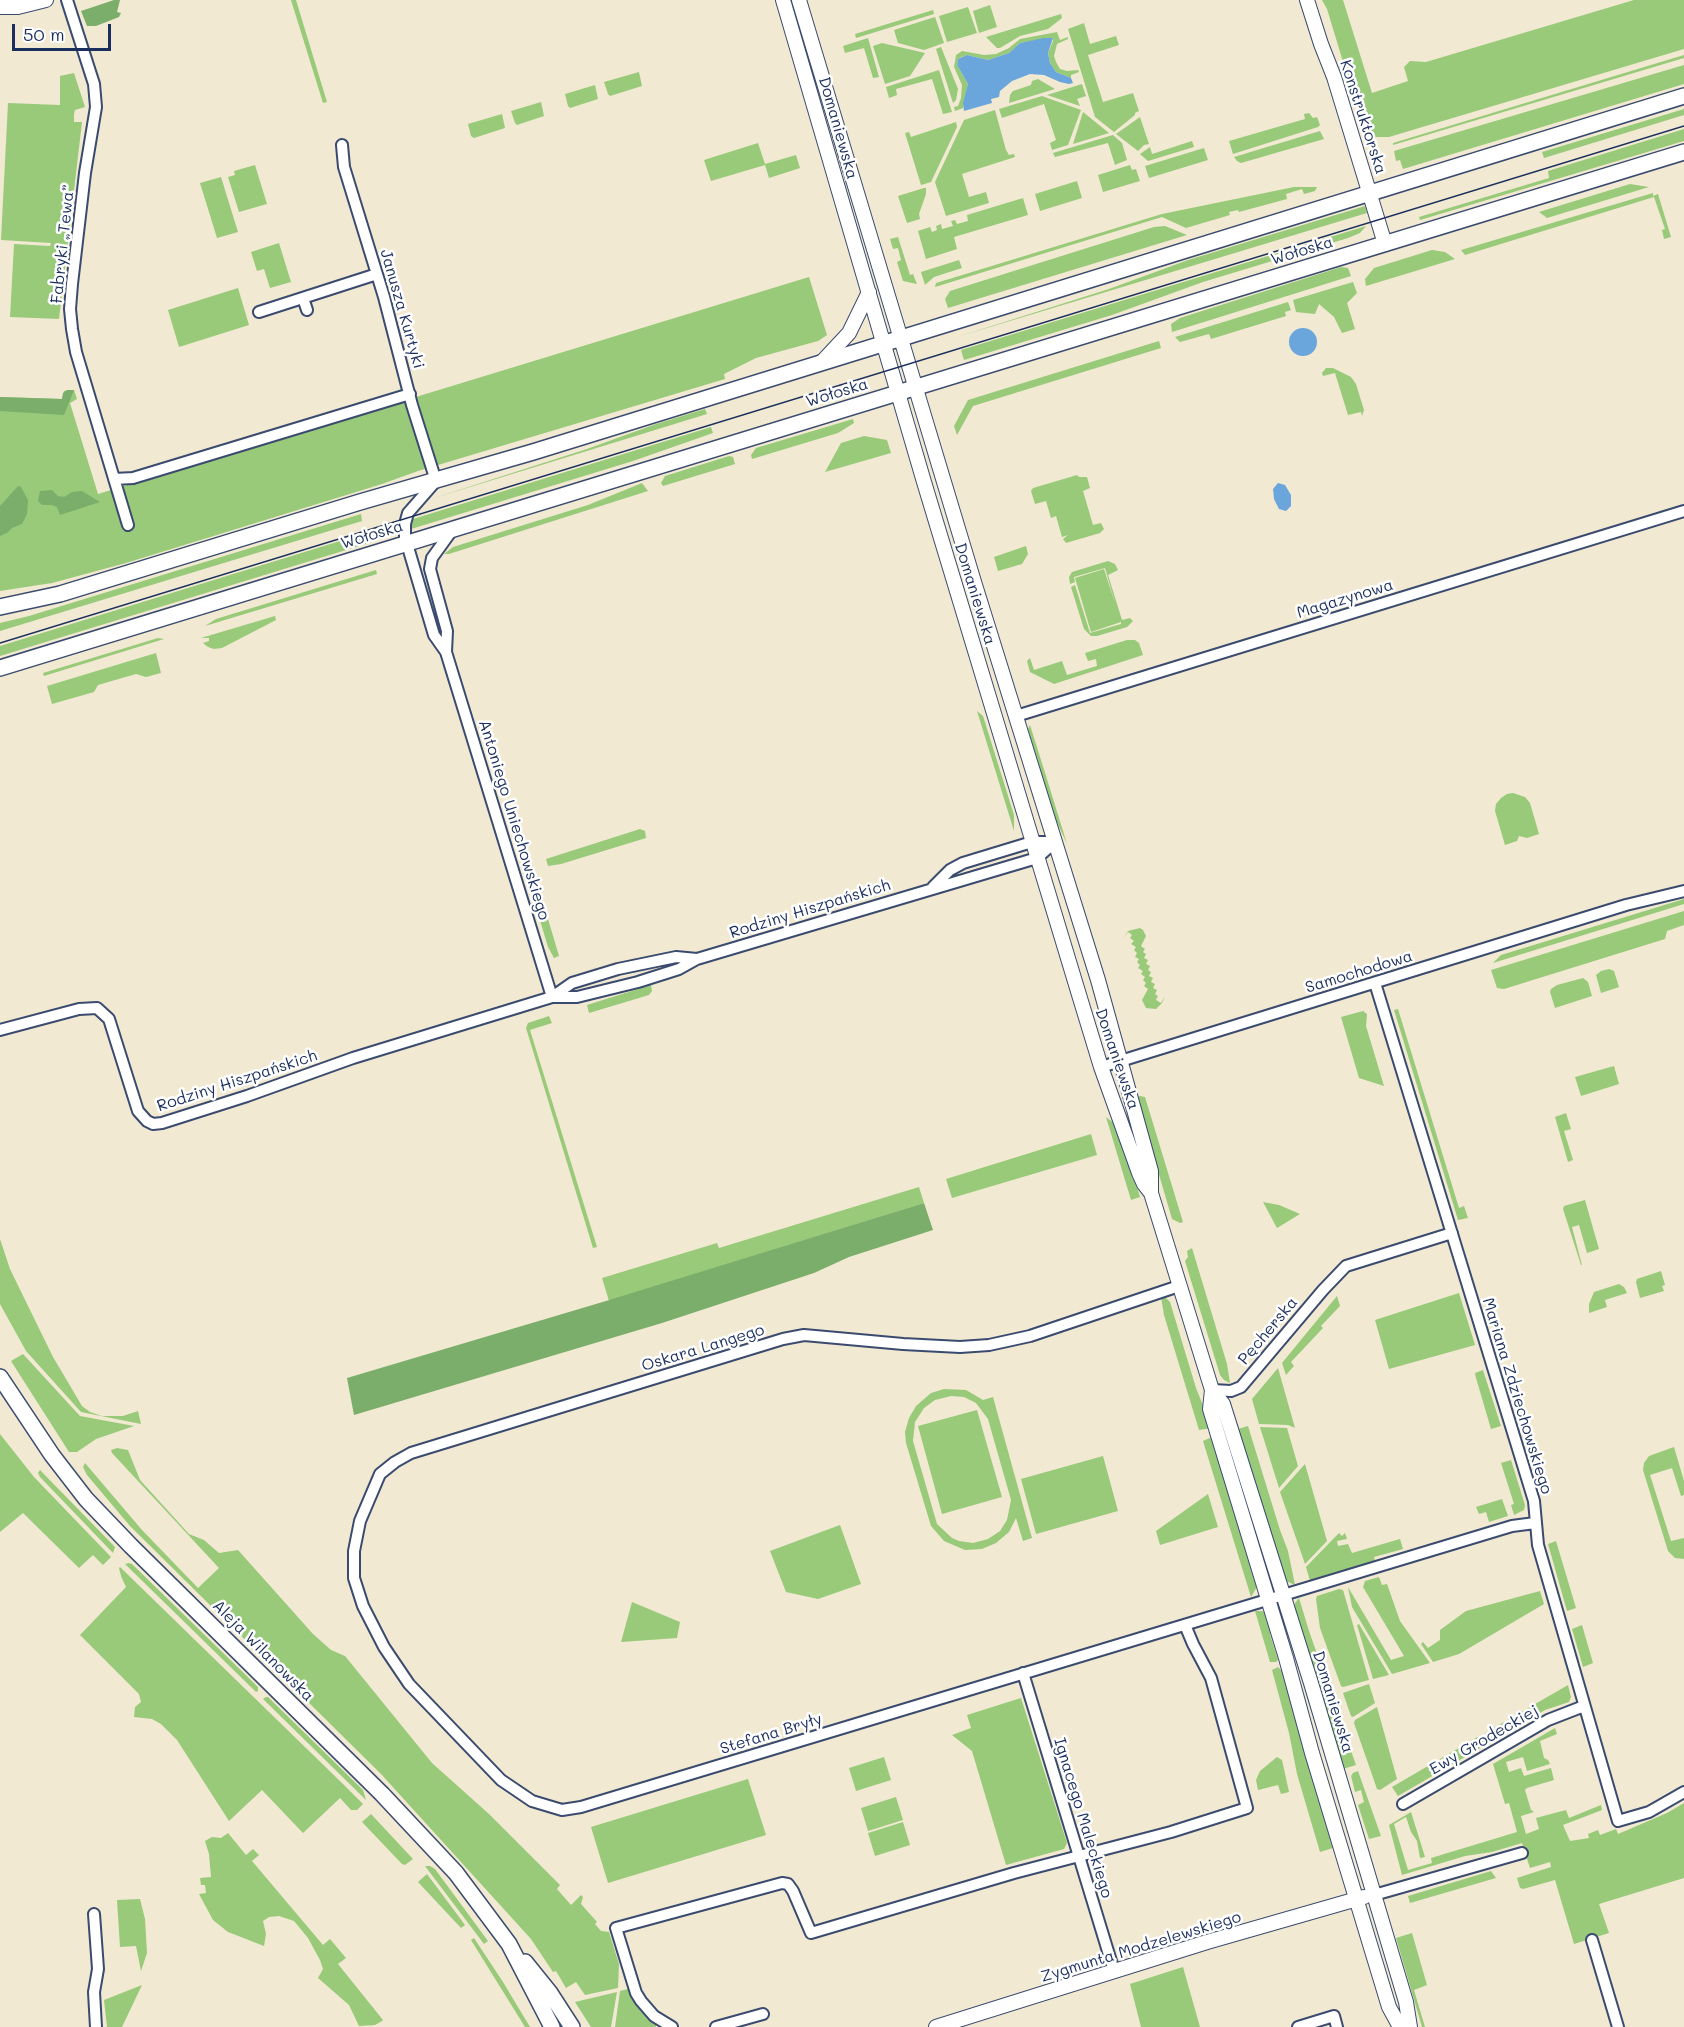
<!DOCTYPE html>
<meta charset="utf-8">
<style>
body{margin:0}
#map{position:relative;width:1684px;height:2027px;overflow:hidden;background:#f1e9d1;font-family:Mali,sans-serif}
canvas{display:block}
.scale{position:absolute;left:12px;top:24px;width:99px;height:27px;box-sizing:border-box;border:3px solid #1b2f5e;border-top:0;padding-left:8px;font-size:18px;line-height:21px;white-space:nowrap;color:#1b2f5e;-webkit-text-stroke:4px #fff;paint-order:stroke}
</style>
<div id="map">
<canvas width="1684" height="2027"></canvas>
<div class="scale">50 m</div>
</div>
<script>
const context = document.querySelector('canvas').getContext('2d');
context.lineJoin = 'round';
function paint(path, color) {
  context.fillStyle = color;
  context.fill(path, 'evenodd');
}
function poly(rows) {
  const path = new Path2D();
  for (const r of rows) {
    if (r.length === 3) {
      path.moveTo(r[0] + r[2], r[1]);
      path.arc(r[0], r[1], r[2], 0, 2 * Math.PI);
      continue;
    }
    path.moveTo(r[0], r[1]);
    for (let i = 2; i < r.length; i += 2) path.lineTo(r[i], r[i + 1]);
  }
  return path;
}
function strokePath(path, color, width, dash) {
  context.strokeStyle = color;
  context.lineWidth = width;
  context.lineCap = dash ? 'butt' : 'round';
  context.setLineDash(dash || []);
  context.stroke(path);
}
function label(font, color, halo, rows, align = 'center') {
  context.font = font + ' Mali,sans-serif';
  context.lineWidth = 5;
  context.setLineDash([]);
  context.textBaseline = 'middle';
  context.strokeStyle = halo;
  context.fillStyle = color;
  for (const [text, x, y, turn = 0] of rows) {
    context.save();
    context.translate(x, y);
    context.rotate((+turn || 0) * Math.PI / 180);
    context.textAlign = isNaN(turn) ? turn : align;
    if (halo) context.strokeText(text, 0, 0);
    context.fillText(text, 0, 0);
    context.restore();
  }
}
const green = poly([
 [291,0,296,0,327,102,323,103],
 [1322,0,1343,0,1372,93,1408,81,1404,67,1410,61,1426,62,1634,0,1684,0,1684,49,1389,137,1371,137,1364,131,1327,9],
 [990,5,997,27,979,33,973,11],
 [968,7,977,33,947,42,939,16],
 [933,10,934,14,856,38,855,34],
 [1061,14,1062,18,1048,29,1020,36,1000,48,997,48,986,37],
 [935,17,944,43,924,50,898,43,894,30],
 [1084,23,1090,44,1116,36,1119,45,1088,55,1103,102,1133,93,1139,111,1135,113,1135,115,1114,132,1095,117,1068,29],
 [1057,32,1060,40,1068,37,1068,39,1057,44,1054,56,1056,62,1060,69,1067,71,1078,70,1079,72,1071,75,1071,78,1056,72,1050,63,1048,53,1053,41,1053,38,1050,38,1020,43,1009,53,988,60,967,55,962,57,958,59,957,65,968,84,963,108,955,111,954,107,958,106,961,98,962,85,954,67,956,55,962,51,984,55,996,54,1009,48,1020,39],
 [868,38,879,77,873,78,864,48,845,53,843,46],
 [882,43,925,53,910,76,885,84,873,46],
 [941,47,958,89,956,100,953,103,936,49],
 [1684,55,1684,58,1393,145,1393,143],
 [1684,65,1684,84,1403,169,1400,160,1396,161,1394,151],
 [939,70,952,112,943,114,932,79,896,89,897,95,889,98,886,87],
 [639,72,642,86,610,96,608,94,604,82],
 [74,73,85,107,75,110,74,114,74,122,82,122,59,319,10,317,14,244,50,246,51,243,1,240,8,103,60,105,60,76],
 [1038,79,1055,89,1009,103,1010,95,1013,91,1031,85,1032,81],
 [1082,84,1086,96,1077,99,1080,106,1047,95],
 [595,85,598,99,570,108,568,106,565,94],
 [1042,96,1081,110,1068,145,1052,150,1050,143,1056,140,1044,104,1002,118,999,109],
 [541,102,544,116,517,125,515,123,511,111],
 [1684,109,1684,115,1544,158,1542,152],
 [995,110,1006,150,1009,155,1014,154,1015,157,962,174,969,197,986,192,989,203,946,216,935,182,964,120],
 [1083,112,1109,133,1073,144],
 [1309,113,1313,118,1317,117,1320,125,1318,127,1233,154,1229,141,1305,119,1304,114],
 [502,114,505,128,474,138,471,136,468,124],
 [1140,117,1149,144,1144,145,1138,151,1116,134],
 [956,122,957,127,931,182,921,185,905,133,909,132,911,137],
 [1684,129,1684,141,1420,220,1419,217,1549,178,1548,171],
 [1320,131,1324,139,1241,163,1237,161,1234,157],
 [1113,135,1122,143,1127,160,1115,165,1108,143,1055,157,1053,153],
 [1192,141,1194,147,1148,161,1140,154,1150,147,1152,154],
 [758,143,765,164,796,155,800,168,769,178,765,165,711,181,704,160],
 [1204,148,1208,160,1149,178,1145,166],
 [255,165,267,204,239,212,228,177,235,175,234,171],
 [1130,165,1132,170,1136,169,1140,181,1103,192,1098,175],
 [221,177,238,232,217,238,200,183],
 [1077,181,1082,198,1040,211,1035,194],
 [1630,184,1649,187,1547,218,1539,212],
 [1294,187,1317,187,1315,191,1304,194,1302,189,1286,194,1287,199,1239,212,1238,210,1229,212,1230,215,1186,228,1162,217,935,287,936,283,1162,214],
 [924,188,926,188,926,194,919,214,920,219,907,223,898,196],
 [1653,193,1653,196,1658,194,1671,237,1664,239,1662,230,1665,229,1654,197,1465,255,1461,250],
 [1023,198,1028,215,954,237,957,249,926,259,918,231,930,227,932,232,937,230,936,226,941,224,942,229,953,226,951,221,955,220,957,224,968,221,967,215],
 [1365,206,1367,213,957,337,1109,289,1188,260],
 [1165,226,1187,235,948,308,945,299,950,291,1154,227],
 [1366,226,1360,233,1348,238,1203,282,1112,315,964,360,961,350],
 [898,237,910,275,913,274,917,284,903,281,897,262,901,260,898,248,893,249,890,239],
 [279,243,291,282,270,288,264,269,257,271,251,252],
 [1432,250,1445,252,1455,259,1366,286,1365,279,1374,268],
 [959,260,962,268,934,277,925,285,921,272],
 [1341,267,1348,268,1351,276,1172,332,1171,324,1180,318],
 [809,277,827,335,818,341,756,358,724,374,725,379,418,471,382,484,126,563,52,583,0,591,0,397,62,399,64,391,74,390,77,399,70,403,98,494],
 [1353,282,1357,293,1347,303,1355,329,1342,333,1334,317,1319,304,1315,314,1296,312,1293,300],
 [238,288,249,325,179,347,168,310],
 [1288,302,1291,310,1285,312,1286,316,1211,339,1209,334,1180,342,1175,337],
 [1159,341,1161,348,973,406,957,435,954,426,968,400],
 [1326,368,1333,368,1351,377,1356,384,1364,410,1362,416,1361,412,1348,415,1335,373,1323,376,1322,373],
 [705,409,707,414,431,499,587,449,656,424],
 [853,419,854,423,838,433,752,459,751,455,756,448],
 [711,427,713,433,633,461,411,529,413,519],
 [864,436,887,440,891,453,825,472,841,443],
 [729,456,733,457,735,464,663,486,661,483,665,476],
 [1077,475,1079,477,1087,477,1090,488,1083,491,1093,525,1101,523,1104,529,1100,533,1066,543,1063,539,1068,535,1062,537,1056,516,1051,518,1046,501,1035,504,1031,491,1033,488],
 [642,483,648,491,449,554,444,554,453,547,588,505],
 [361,514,362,521,0,631,0,623,29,616],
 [366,533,369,543,0,656,0,646],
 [1026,546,1028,554,1022,564,998,571,994,557],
 [1108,561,1115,564,1118,570,1108,575,1122,620,1130,618,1133,621,1127,627,1097,636,1091,636,1084,629,1071,587,1075,585,1090,633,1121,624,1121,622,1091,632,1075,578,1104,569,1115,603,1105,568,1074,577,1075,582,1070,584,1069,577,1072,572],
 [376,570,377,574,205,626,216,619],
 [275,616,276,620,222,648,214,649,208,647,203,643,209,641,209,638,201,638],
 [158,638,164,639,44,676,43,673],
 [1127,640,1135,640,1139,643,1143,655,1054,684,1030,672,1027,661,1030,658,1034,670,1062,661,1067,675,1097,666,1096,659,1088,661,1085,653],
 [156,653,161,673,146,677,136,674,98,685,94,692,52,704,47,686],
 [977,711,983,716,1014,815,1014,831],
 [1030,725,1046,776,1067,844,1055,818,1028,729],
 [1513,793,1525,797,1530,803,1539,834,1527,838,1519,836,1517,841,1505,845,1495,811,1496,804,1501,798,1507,794],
 [640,829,645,831,646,838,561,864,548,866,546,859],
 [532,865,559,956,554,958,548,947,528,880,529,867],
 [1684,899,1684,904,1493,963,1501,955],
 [1684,911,1684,925,1667,931,1665,939,1504,989,1497,988,1491,970],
 [1140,928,1143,930,1146,936,1141,946,1145,949,1143,952,1146,954,1144,958,1148,960,1146,964,1150,966,1148,970,1151,972,1149,976,1153,978,1151,982,1155,984,1153,988,1157,990,1155,994,1158,996,1156,1000,1161,1003,1165,996,1162,1003,1156,1009,1146,1008,1142,1000,1148,989,1144,986,1146,983,1143,980,1145,977,1141,974,1143,971,1138,968,1140,965,1137,962,1139,959,1135,957,1137,953,1134,950,1136,947,1131,944,1134,941,1130,938,1132,935,1128,932,1123,939,1128,931],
 [1609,969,1614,971,1619,987,1601,993,1596,975,1601,971],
 [1583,978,1588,982,1592,996,1555,1008,1550,992,1551,989,1557,985],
 [651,985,652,991,649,995,589,1013,587,1005],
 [1398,1009,1459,1208,1464,1206,1468,1218,1458,1220,1394,1010],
 [1363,1011,1367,1014,1366,1026,1384,1086,1359,1078,1341,1017],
 [549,1016,552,1023,530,1030,597,1247,593,1248,526,1028,528,1023],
 [1614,1066,1619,1084,1581,1096,1575,1077],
 [1140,1096,1145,1097,1183,1222,1180,1223,1172,1219,1148,1137,1138,1097],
 [1566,1113,1571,1129,1564,1131,1573,1160,1568,1162,1555,1117],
 [1106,1117,1115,1124,1126,1151,1140,1197,1131,1200],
 [1091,1134,1097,1155,952,1198,946,1179],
 [919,1187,924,1203,609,1301,602,1278,717,1243,719,1248],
 [1585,1200,1599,1249,1587,1253,1579,1225,1572,1227,1582,1265,1581,1265,1563,1209,1564,1206],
 [1263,1202,1279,1205,1300,1214,1277,1228],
 [0,1239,10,1269,29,1308,53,1357,82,1406,90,1412,102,1416,123,1416,138,1411,141,1424,81,1412,26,1351,0,1304],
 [1192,1248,1227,1364,1230,1383,1224,1380,1220,1375,1185,1261,1188,1257,1187,1251],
 [1661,1271,1665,1285,1662,1286,1664,1291,1640,1298,1636,1282,1637,1279],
 [1619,1284,1624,1287,1627,1293,1605,1300,1607,1307,1589,1313,1589,1304,1594,1292],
 [1459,1293,1475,1345,1389,1369,1375,1320],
 [1337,1296,1340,1306,1321,1326,1323,1328,1291,1362,1294,1366,1286,1375,1282,1363],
 [1161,1297,1166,1298,1170,1302,1196,1388,1212,1428,1199,1430,1164,1315],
 [23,1354,80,1416,134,1426,96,1439,77,1452,69,1452,11,1361],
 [1278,1368,1295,1428,1288,1425,1259,1424,1252,1399],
 [1483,1370,1501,1426,1491,1429,1476,1378,1475,1373],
 [944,1389,966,1390,983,1400,993,1397,1032,1538,1023,1541,1016,1518,1009,1532,996,1543,982,1549,965,1550,944,1541,931,1526,906,1443,905,1432,909,1418,916,1406,931,1393],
 [951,1396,964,1397,976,1403,988,1419,1011,1500,1007,1520,1000,1531,988,1539,973,1543,959,1541,952,1538,937,1524,913,1441,915,1422,924,1408,935,1400],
 [977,1410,1002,1497,942,1514,918,1426],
 [1248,1426,1280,1530,1288,1551,1295,1585,1286,1581,1238,1429],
 [1260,1427,1287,1428,1298,1466,1279,1488],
 [0,1434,34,1477,111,1557,103,1565,93,1555,79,1568,23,1513,0,1532],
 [1214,1436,1258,1585,1251,1597,1203,1441],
 [1674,1447,1684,1481,1684,1495,1681,1496,1672,1468,1650,1475,1671,1541,1684,1538,1684,1559,1675,1558,1668,1551,1643,1470,1644,1463,1649,1456],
 [117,1448,128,1450,140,1480,189,1534,204,1540,219,1553,238,1550,313,1634,331,1650,345,1656,432,1763,489,1814,560,1885,557,1889,571,1905,581,1895,583,1897,581,1904,597,1922,595,1924,601,1931,609,1932,619,1964,618,1988,585,1995,576,1982,566,1988,556,1971,553,1972,531,1939,381,1774,130,1526,87,1475,83,1467,85,1463,142,1530,198,1588,219,1568,112,1453,111,1450],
 [1103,1456,1118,1511,1036,1534,1021,1479],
 [1511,1460,1525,1505,1524,1510,1514,1515,1511,1505,1514,1504,1501,1463],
 [1305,1464,1327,1541,1305,1564,1280,1492],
 [40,1470,115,1547,113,1553,40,1477,38,1473],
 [1208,1494,1218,1527,1160,1545,1156,1531],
 [1502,1499,1508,1516,1489,1522,1486,1512,1479,1514,1476,1507],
 [840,1525,861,1584,818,1599,786,1592,770,1551],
 [1339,1533,1342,1536,1345,1533,1347,1539,1337,1541,1338,1546,1348,1544,1352,1553,1417,1534,1400,1539,1403,1549,1374,1557,1375,1561,1310,1581,1306,1567],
 [1556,1541,1576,1608,1567,1611,1548,1544],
 [129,1563,132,1564,258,1687,258,1691,256,1692,125,1564],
 [120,1567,344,1785,363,1804,357,1810,351,1810,340,1798,303,1833,262,1790,229,1821,177,1740,161,1724,152,1719,134,1717,135,1707,141,1702,139,1694,80,1635,126,1587,121,1576,119,1568],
 [1379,1577,1382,1585,1387,1584,1400,1621,1430,1663,1392,1674,1352,1607,1348,1587,1391,1660,1404,1656,1363,1587,1365,1581],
 [1339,1589,1343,1590,1369,1680,1343,1687,1341,1686,1320,1628,1316,1599,1317,1596],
 [1540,1591,1544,1604,1459,1654,1433,1662,1421,1644,1423,1642,1428,1648,1440,1640,1440,1630,1466,1611],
 [1299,1598,1309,1631,1356,1765,1343,1769,1295,1611,1295,1603],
 [632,1602,680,1622,677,1638,621,1642],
 [1255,1611,1262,1611,1268,1614,1274,1633,1270,1634,1278,1660,1276,1662,1270,1662],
 [1359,1624,1389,1675,1373,1679,1357,1625],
 [1582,1625,1593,1663,1583,1667,1572,1629],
 [1278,1667,1281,1670,1285,1669,1303,1745,1333,1848,1320,1852,1297,1774,1289,1733,1272,1670],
 [1369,1684,1375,1703,1353,1717,1351,1716,1343,1693],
 [1568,1685,1571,1697,1569,1702,1545,1710,1490,1742,1485,1733],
 [266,1697,268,1697,363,1790,366,1800,263,1699],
 [1021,1698,1067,1843,1064,1849,1006,1865,972,1751,952,1735,971,1728,967,1715],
 [1377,1707,1397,1779,1380,1790,1377,1789,1354,1723,1355,1720],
 [1555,1728,1557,1734,1540,1741,1544,1758,1548,1760,1550,1764,1527,1771,1523,1757,1506,1762,1509,1772,1521,1768,1524,1776,1551,1768,1554,1780,1527,1788,1525,1790,1531,1810,1534,1812,1521,1816,1526,1834,1539,1829,1536,1818,1566,1810,1569,1818,1601,1805,1602,1810,1563,1825,1570,1841,1589,1838,1588,1834,1598,1830,1600,1835,1616,1829,1618,1834,1667,1813,1684,1803,1684,1878,1599,1904,1609,1933,1574,1944,1555,1880,1523,1889,1520,1888,1517,1878,1551,1867,1550,1862,1530,1868,1522,1843,1492,1852,1465,1856,1402,1875,1389,1825,1411,1812,1425,1857,1420,1858,1417,1841,1411,1832,1406,1817,1394,1824,1408,1870,1432,1863,1431,1858,1517,1832,1509,1803,1505,1804,1493,1764],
 [1481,1735,1487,1744,1398,1796,1392,1787],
 [884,1757,891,1780,856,1791,849,1768],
 [1277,1757,1282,1760,1289,1792,1281,1794,1278,1785,1258,1790,1256,1780,1260,1771],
 [1358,1771,1381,1836,1369,1839,1358,1805,1364,1802,1361,1790,1355,1792,1351,1776,1353,1773],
 [748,1779,766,1835,608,1883,591,1827],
 [896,1797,903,1820,868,1831,861,1808],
 [371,1814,413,1859,405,1865,402,1864,362,1822],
 [903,1822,910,1845,875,1856,868,1833],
 [228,1833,246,1855,253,1849,259,1855,252,1861,323,1945,330,1939,346,1958,338,1964,383,2020,382,2021,375,2025,359,2026,349,2005,318,1978,323,1969,320,1960,308,1938,294,1921,279,1916,269,1917,263,1921,266,1934,264,1946,228,1932,213,1920,199,1894,206,1893,205,1885,201,1885,200,1878,211,1877,209,1854,205,1841,212,1837,221,1838],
 [425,1866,430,1866,435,1869,488,1941,484,1944],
 [1491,1871,1496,1878,1410,1903,1408,1896],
 [427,1874,465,1925,461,1928,418,1882],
 [140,1899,145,1919,147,1953,141,1971,136,1946,120,1947,117,1900],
 [1412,1933,1427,1985,1414,1990,1425,2027,1422,2027,1396,1938],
 [474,1938,503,1982,530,2027,525,2027,471,1940],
 [1183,1967,1200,2027,1141,2027,1130,1984],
 [142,1985,122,2027,107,2027,104,2000],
 [628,1989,635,2004,656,2024,656,2027,615,2027,620,1991],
 [617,1992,611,2027,591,2027,575,2002]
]);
const forest = poly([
 [114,0,120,0,117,12,121,13,119,17,96,26,87,26,81,11],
 [67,390,74,390,64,415,0,411,0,397,62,399,63,393],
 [18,486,21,487,28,500,27,514,22,524,12,528,7,533,0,536,0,506],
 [52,490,58,496,64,497,72,492,82,491,100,502,60,515,57,507,52,505,42,505,38,501,40,491],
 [924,1203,933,1230,849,1257,814,1273,662,1323,354,1415,347,1378,606,1301]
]);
const water = poly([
 [1044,38,1053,38,1048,53,1050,63,1056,72,1071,78,1073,83,1069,84,1060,82,1044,75,1030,74,1012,81,1000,91,999,97,991,99,992,103,964,111,963,103,968,84,957,65,958,59,967,55,988,60,1009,53,1020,43],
 [1303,342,14],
 [1278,483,1285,485,1291,495,1291,506,1286,511,1279,509,1274,499,1273,489]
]);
const minor = poly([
 [67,0,94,84,96,107,85,173,72,284,70,309,72,329,76,352,128,525],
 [342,145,344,167,384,297,412,405,436,481,408,513,405,524,405,537,434,635,446,652,552,997],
 [303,298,307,310],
 [259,312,377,274],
 [114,479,133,478,410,394],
 [446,652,447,631,430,569,432,558,453,529],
 [1016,716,1684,511],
 [933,887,950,870,963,863,1032,842,1055,842],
 [1375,983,1534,1501,1538,1545,1618,1821,1649,1812,1684,1792],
 [552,997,572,983,618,969,676,957,697,959],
 [0,1030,79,1009,97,1008,109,1019,138,1111,147,1121,153,1124,162,1123,247,1096,353,1058,552,997,577,997,638,982,679,969,697,959,1037,858,1055,842],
 [1101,1067,1626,905,1684,891],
 [1179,1286,1030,1336,989,1345,960,1347,903,1344,804,1335,783,1339,411,1453,395,1462,380,1474,360,1521,354,1551,354,1578,363,1606,384,1647,409,1684,501,1780,532,1801,562,1810,581,1807,1512,1526,1535,1523],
 [1212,1390,1231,1391,1241,1387,1323,1290,1346,1266,1452,1233],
 [1023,1673,1114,1971],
 [1403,1804,1548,1720,1584,1706],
 [1374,1895,1522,1853],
 [94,1914,98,1969,94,1992,96,2027],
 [1592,1940,1618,2027],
 [672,2027,654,2016,641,2001,636,1993,616,1928,782,1883,788,1884,793,1891,811,1933,1014,1873,1171,1832,1247,1808,1211,1678,1193,1644,1185,1625],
 [716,2027,763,2014],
 [1298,2027,1334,2016,1337,2027]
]);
const tertiary = poly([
 [783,0,924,482,1080,998,1101,1067,1139,1173,1144,1184,1151,1193,1212,1390,1223,1404,1311,1683,1406,2002,1410,2027],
 [799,0,975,585,1098,980,1151,1171,1151,1193],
 [1307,0,1321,44,1334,77,1385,244],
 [0,7,18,7,46,0],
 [821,363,849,333,869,292],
 [1212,1390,1210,1409,1286,1658,1312,1753,1389,2007,1400,2027],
 [936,2027,1207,1942,1364,1897]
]);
const secondary = poly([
 [0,607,60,594,360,502,533,452,1684,96],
 [0,668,1684,152],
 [0,1377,52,1455,86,1499,131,1546,382,1794,456,1873,509,1944,552,2027],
 [525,1962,550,1993,572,2027]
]);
const tram = poly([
 [0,643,1684,126]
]);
const streetNames = [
 ["Konstruktorska",1363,117,72],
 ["Domaniewska",838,128,74],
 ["Fabryki „Tewa”",63,244,-84],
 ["Wołoska",1302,251,-17],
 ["Janusza Kurtyki",402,309,74],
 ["Wołoska",837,393,-17],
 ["Wołoska",372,535,-17],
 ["Domaniewska",975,594,73],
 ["Magazynowa",1345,599,-17],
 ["Antoniego Uniechowskiego",514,820,73],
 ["Rodziny Hiszpańskich",810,909,-17],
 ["Samochodowa",1359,972,-17],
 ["Domaniewska",1117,1059,71],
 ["Rodziny Hiszpańskich",237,1081,-18],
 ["Pęcherska",1268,1331,-50],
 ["Oskara Langego",703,1348,-17],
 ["Mariana Zdziechowskiego",1517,1396,73],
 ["Aleja Wilanowska",263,1651,45],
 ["Domaniewska",1333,1702,73],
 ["Stefana Bryły",771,1734,-17],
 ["Ewy Grodeckiej",1484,1740,-30],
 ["Ignacego Maleckiego",1083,1818,73],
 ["Zygmunta Modzelewskiego",1141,1947,-17]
];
paint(green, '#98ca7a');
paint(forest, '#7aae6a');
paint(water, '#6aa6db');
strokePath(minor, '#3b4b6f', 14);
strokePath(tertiary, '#3b4b6f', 16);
strokePath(secondary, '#3b4b6f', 18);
strokePath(minor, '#fff', 10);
strokePath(tertiary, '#fff', 14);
strokePath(secondary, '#fff', 15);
strokePath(tram, '#1b2f5e', 1.5);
label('16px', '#1b2f5e', '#fff', streetNames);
</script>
